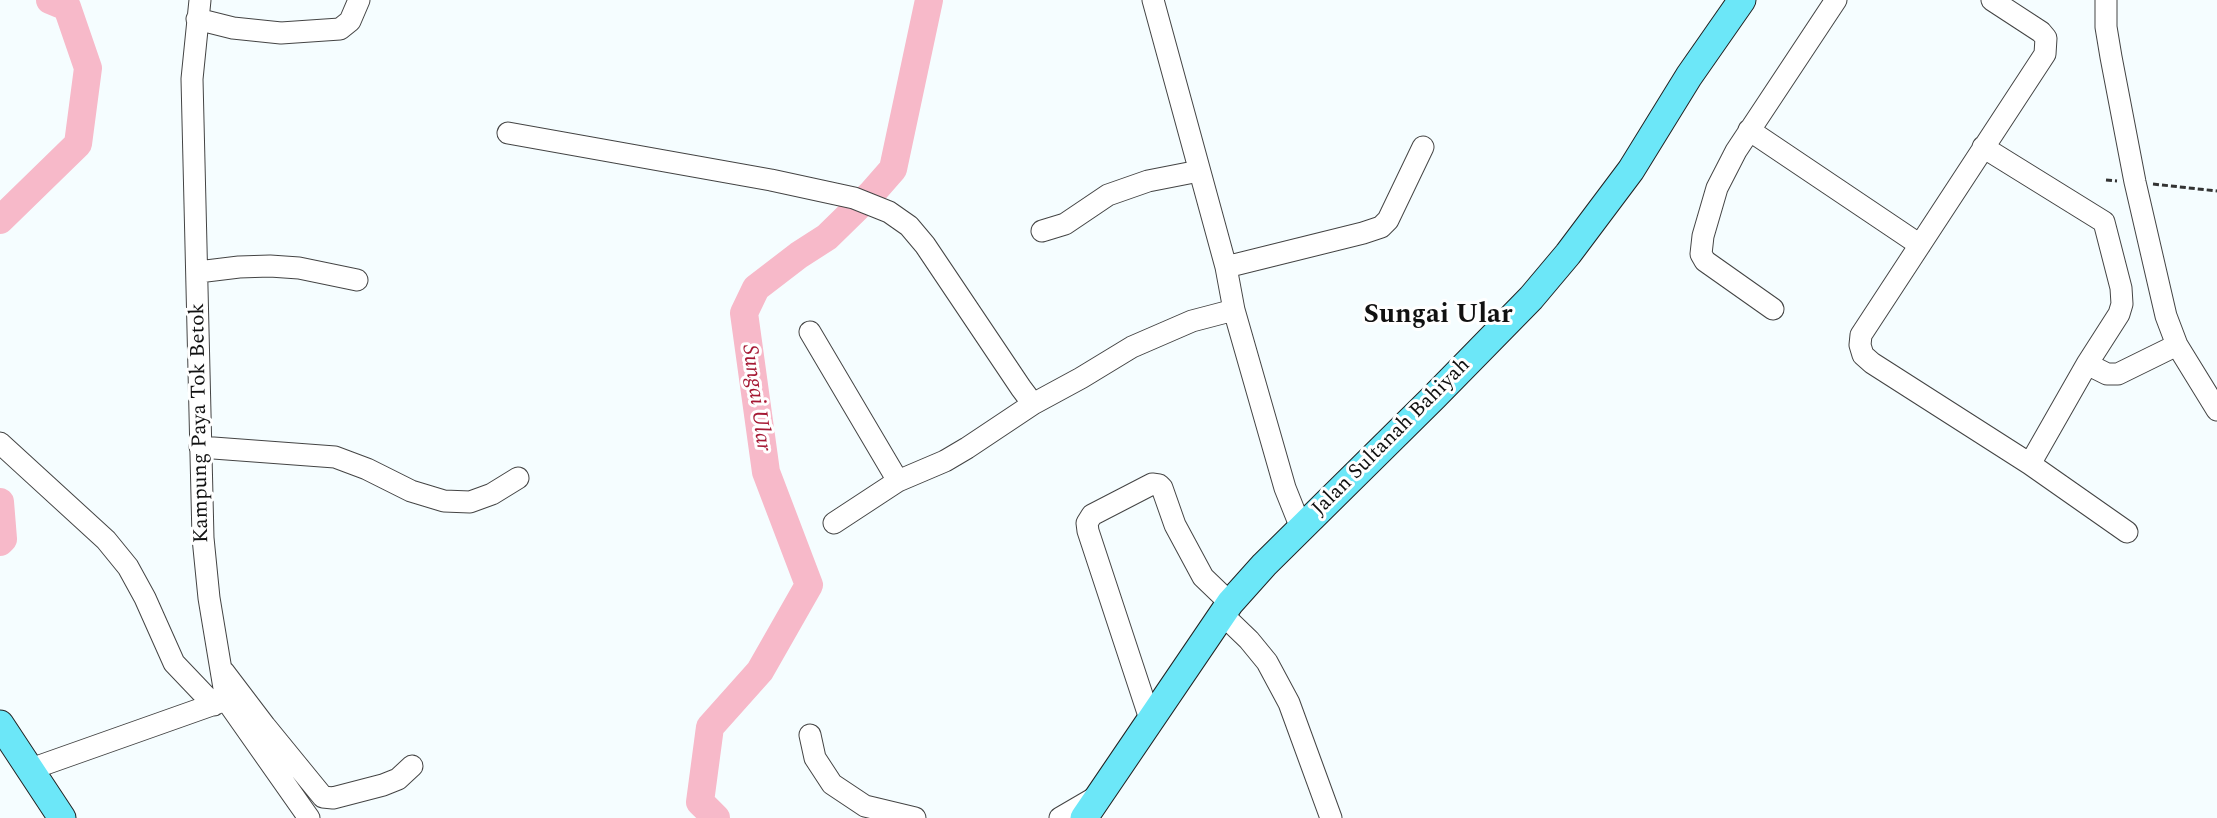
<!DOCTYPE html>
<style>
body{margin:0}
canvas{display:block;background:#f5fdff}
</style>
<canvas width="2217" height="818"></canvas>
<script>
const context = document.querySelector('canvas').getContext('2d');
context.lineJoin = 'round';
function poly(rows) {
  const path = new Path2D();
  for (const r of rows) {
    path.moveTo(r[0], r[1]);
    for (let i = 2; i < r.length; i += 2) path.lineTo(r[i], r[i + 1]);
  }
  return path;
}
function strokePath(path, color, width, dash) {
  context.strokeStyle = color;
  context.lineWidth = width;
  context.lineCap = dash ? 'butt' : 'round';
  context.setLineDash(dash || []);
  context.stroke(path);
}
function label(font, color, halo, rows, align = 'center') {
  context.font = font + ' Spectral,serif';
  context.lineWidth = 6;
  context.setLineDash([]);
  context.textBaseline = 'middle';
  context.strokeStyle = halo;
  context.fillStyle = color;
  for (const [text, x, y, turn = 0] of rows) {
    context.save();
    context.translate(x, y);
    context.rotate((+turn || 0) * Math.PI / 180);
    context.textAlign = isNaN(turn) ? turn : align;
    if (halo) context.strokeText(text, 0, 0);
    context.fillText(text, 0, 0);
    context.restore();
  }
}
const river = poly([
 [0,220,78,144,88,68,67,7,50,0],
 [0,502,3,539,0,542],
 [716,818,700,802,710,727,760,671,809,585,766,472,744,313,756,288,799,255,827,237,872,193,893,169,929,0]
]);
const path = poly([
 [2106,180,2117,181],
 [2153,184,2217,191]
]);
const minor = poly([
 [200,0,192,79,203,538,209,598,226,700,309,818],
 [1153,0,1226,267,1234,310,1285,488,1301,528],
 [1992,0,2041,32,2046,38,2045,54,1861,335,1860,345,1863,355,1872,363,2030,464,2127,532],
 [2106,0,2106,27,2111,57,2135,182,2166,316,2177,345,2217,410],
 [197,19,233,28,281,33,325,30,340,29,350,21,359,0],
 [1749,130,1920,245],
 [508,133,771,180,854,198,889,212,909,226,925,245,1021,388,1033,404],
 [1983,147,2104,222,2121,288,2122,304,2119,314,2087,364,2030,464],
 [1042,231,1065,224,1108,195,1148,181,1199,171],
 [1226,267,1363,233,1381,227,1388,220,1423,147],
 [198,272,239,267,270,266,299,268,357,280],
 [1773,309,1705,261,1701,254,1703,236,1717,188,1736,151,1836,0],
 [810,332,898,481],
 [2087,364,2107,374,2118,374,2177,345],
 [0,443,106,540,128,567,145,598,174,663,214,705],
 [200,447,335,457,367,469,411,491,444,501,470,502,492,494,518,478],
 [834,523,898,481,945,461,967,448,1033,404,1081,378,1132,347,1192,321,1234,310],
 [1222,614,1249,640,1267,662,1289,703,1331,818],
 [224,672,265,726,323,797,333,798,383,785,398,779,412,766],
 [1151,722,1088,531,1087,523,1092,515,1152,484,1159,485,1162,488,1175,525,1203,577,1230,603],
 [810,735,815,758,832,784,865,806,915,818],
 [31,769,226,700],
 [1060,818,1096,797]
]);
const major = poly([
 [0,724,62,818],
 [1084,818,1230,603,1264,565,1434,397,1531,298,1568,254,1631,170,1689,76,1742,0]
]);
const streetNames = [
 ["Kampung Paya Tok Betok",201,423,-91],
 ["Jalan Sultanah Bahiyah",1392,438,-45]
];
const waterNames = [
 ["Sungai Ular",755,398,82]
];
const districtNames = [
 ["Sungai Ular",1438,317]
];
strokePath(river, '#f7b9c9', 28);
strokePath(minor, '#444', 23);
strokePath(major, '#222', 29);
strokePath(path, '#333', 3, [6, 3]);
strokePath(minor, '#fff', 21);
strokePath(major, '#6ce7f8', 27);
label('21px', '#111', '#fff', streetNames);
label('italic 22px', '#a51834', '#fff', waterNames);
label('bold 27px', '#111', '#fff', districtNames);
</script>
